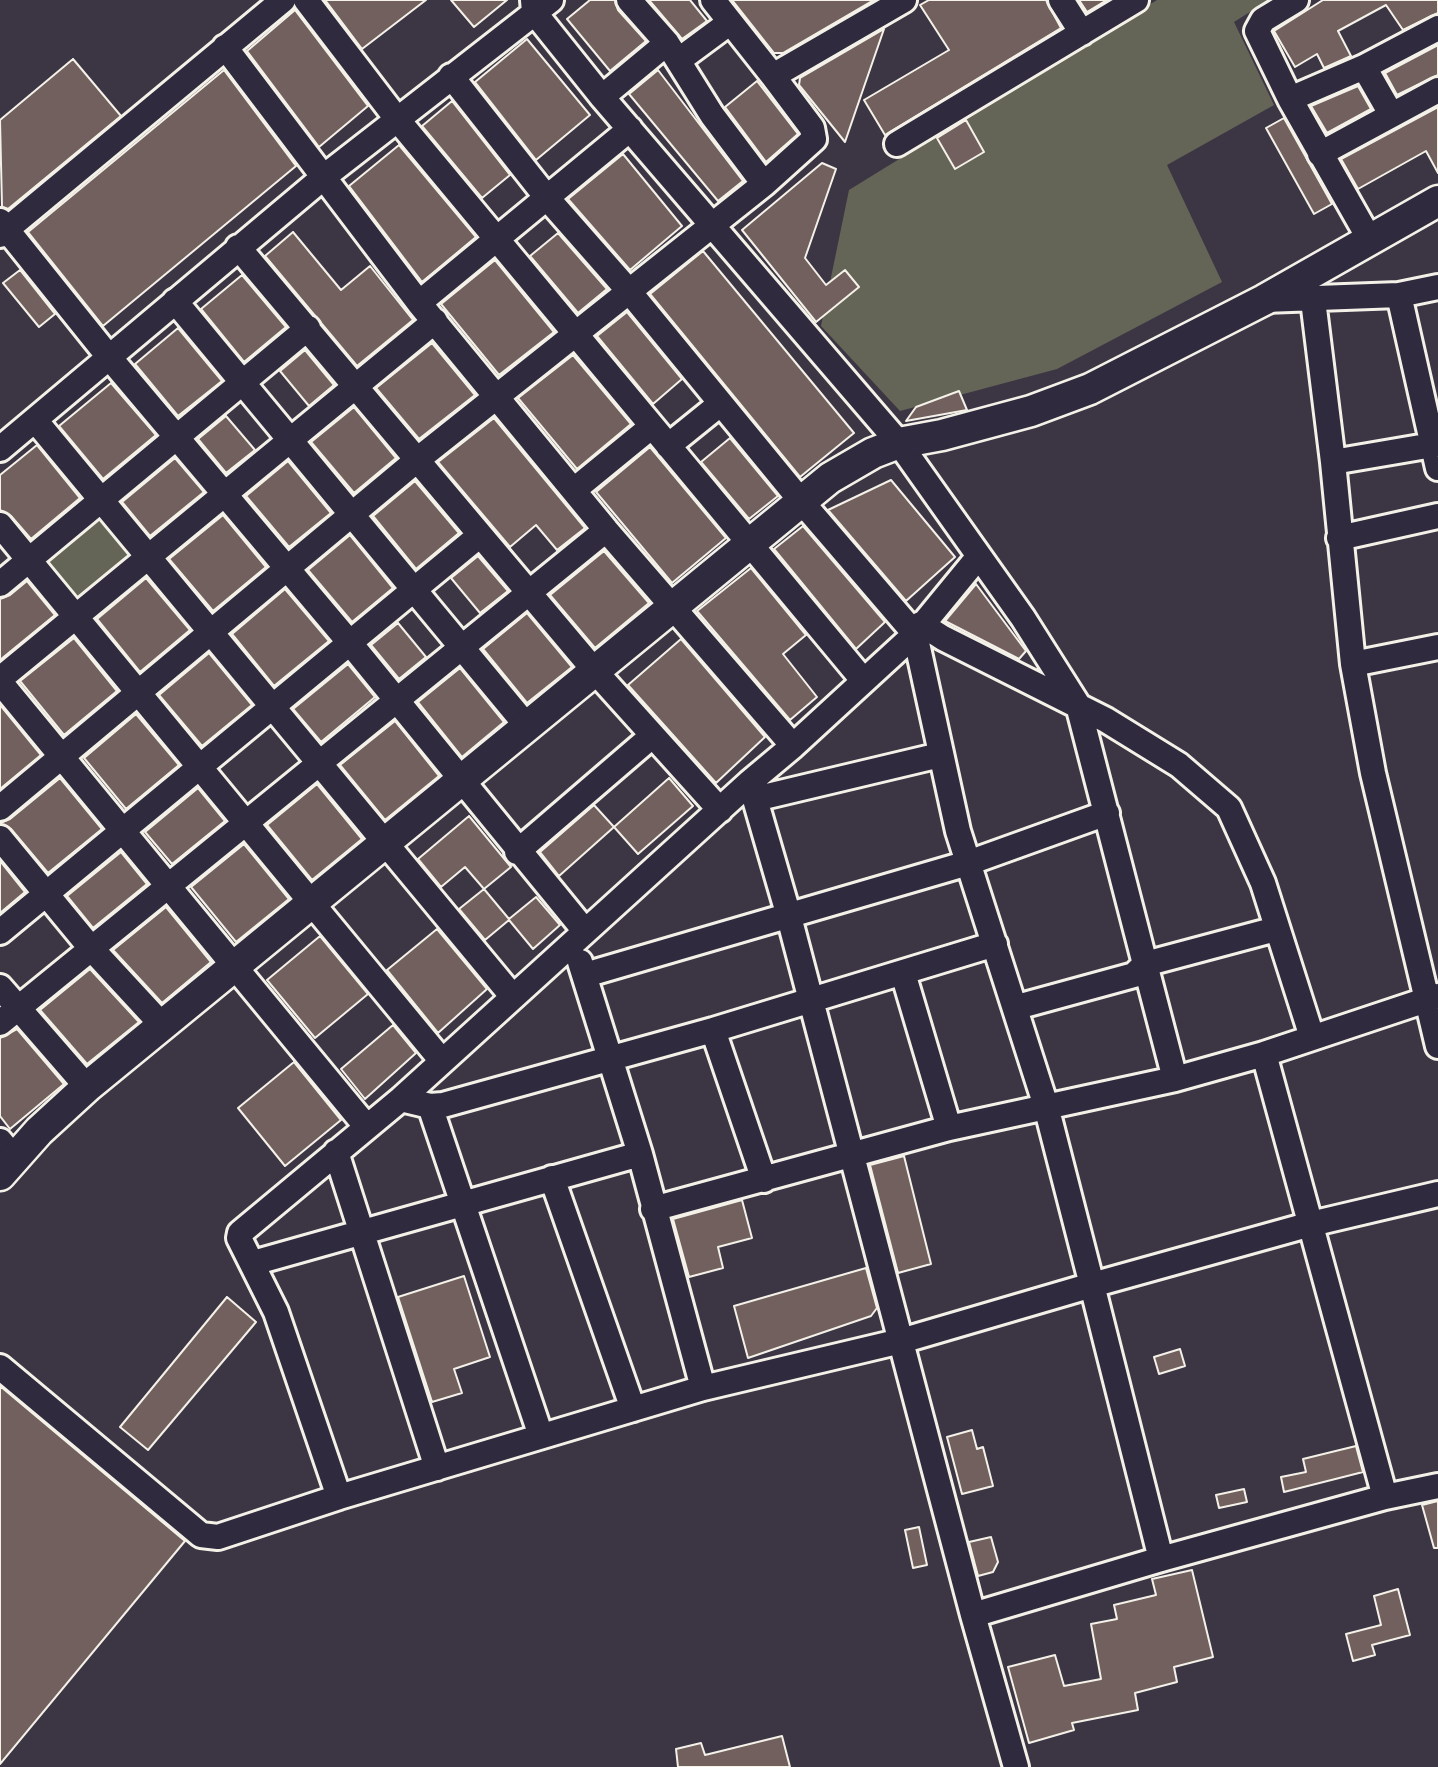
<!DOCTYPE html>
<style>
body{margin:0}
canvas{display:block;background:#3c3544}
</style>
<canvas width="1438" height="1767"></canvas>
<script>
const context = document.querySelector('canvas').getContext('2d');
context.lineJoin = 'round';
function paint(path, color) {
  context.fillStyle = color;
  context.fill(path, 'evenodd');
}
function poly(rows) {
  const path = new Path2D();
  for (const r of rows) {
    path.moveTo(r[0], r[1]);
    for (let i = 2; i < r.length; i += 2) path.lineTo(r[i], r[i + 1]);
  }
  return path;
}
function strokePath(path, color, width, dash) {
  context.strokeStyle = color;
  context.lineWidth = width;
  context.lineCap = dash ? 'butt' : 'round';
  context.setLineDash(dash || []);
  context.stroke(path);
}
const green = poly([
 [1157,0,1269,0,1234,22,1274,105,1167,165,1222,282,1057,369,900,411,821,326,849,190],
 [100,515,132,552,76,600,44,563]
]);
const building = poly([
 [325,0,426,0,362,49,325,0],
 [451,0,507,0,474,27,451,0],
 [590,0,615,0,618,10,646,41,610,71,567,19,590,0],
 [649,0,690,0,707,21,682,39,649,0],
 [732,0,874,0,783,53,774,53,732,0],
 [929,0,1046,0,1061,28,885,135,864,100,949,50,920,5,929,0],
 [1079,0,1107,0,1087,12,1079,0],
 [1323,0,1438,0,1438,13,1403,30,1386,5,1338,31,1351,56,1324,68,1317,54,1295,67,1274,31,1323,0],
 [295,10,368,106,319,147,247,51,295,10],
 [884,29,857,107,845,142,799,85,800,78,884,29],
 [527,39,590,115,536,160,475,82,527,39],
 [1438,45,1438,75,1397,95,1385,73,1438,45],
 [73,59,121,116,8,209,2,207,0,120,73,59],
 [224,70,296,166,103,326,28,232,224,70],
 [658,70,743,181,718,201,629,94,658,70],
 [757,81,798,134,766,162,725,107,757,81],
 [1358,86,1371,109,1327,133,1311,106,1358,86],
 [452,101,510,175,482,198,422,126,452,101],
 [1438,107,1438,173,1426,151,1358,189,1341,159,1438,107],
 [1284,118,1332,204,1314,214,1266,128,1284,118],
 [966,120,984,152,955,169,937,138,966,120],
 [399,145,476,237,422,282,349,186,399,145],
 [623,154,682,226,630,270,568,199,623,154],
 [822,163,836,169,805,258,826,285,845,270,859,287,816,322,742,230,822,163],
 [293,232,341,290,370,266,413,320,357,366,265,256,293,232],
 [558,233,607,289,578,313,530,256,558,233],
 [703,251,854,433,800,477,650,294,703,251],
 [495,260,554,332,499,375,441,304,495,260],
 [20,270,55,314,39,327,3,283,20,270],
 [242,275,286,327,244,362,201,309,242,275],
 [627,312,682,379,653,404,597,336,627,312],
 [178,328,222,381,178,416,135,364,178,328],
 [432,343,475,395,419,439,376,388,432,343],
 [305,350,334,385,309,406,280,371,305,350],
 [573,355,631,424,577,469,518,398,573,355],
 [111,383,156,435,103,479,59,426,111,383],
 [959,391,967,410,906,421,916,407,959,391],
 [354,407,396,458,354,493,311,442,354,407],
 [226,416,255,450,226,473,198,439,226,416],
 [494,418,585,528,557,550,536,525,510,547,438,462,494,418],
 [730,438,778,496,749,519,701,462,730,438],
 [37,445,80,498,31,539,11,516,0,510,0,475,37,445],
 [650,447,726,538,672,583,596,492,650,447],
 [175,458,204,492,150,536,122,502,175,458],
 [288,461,331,513,289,547,246,496,288,461],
 [891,480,955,557,906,601,828,510,891,480],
 [415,481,459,533,416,569,373,516,415,481],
 [223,515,266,567,213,611,169,559,223,515],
 [803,526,885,622,856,649,774,549,803,526],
 [350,535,393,588,352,622,308,570,350,535],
 [604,551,649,603,595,648,550,595,604,551],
 [478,556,508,591,480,613,451,578,478,556],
 [751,568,806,635,783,654,817,697,790,720,697,611,751,568],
 [146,578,190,630,140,672,97,619,146,578],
 [27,581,55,615,0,660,0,599,10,595,27,581],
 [976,584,1026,651,1019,659,945,621,976,584],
 [285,589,329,641,274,686,232,634,285,589],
 [527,613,572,667,527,703,483,649,527,613],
 [398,623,426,657,399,679,371,645,398,623],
 [74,638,117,691,64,735,20,681,74,638],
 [681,639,765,737,716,783,628,685,681,639],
 [209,653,252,705,202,746,159,695,209,653],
 [348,664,375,697,321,742,293,709,348,664],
 [460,668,504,722,462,757,418,702,460,668],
 [0,705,41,755,0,789,0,705],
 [136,714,179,765,126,809,84,758,136,714],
 [395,721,439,776,385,820,340,765,395,721],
 [60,778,102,829,48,873,11,829,0,823,10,819,60,778],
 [669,778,693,806,638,854,614,827,669,778],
 [317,784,362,839,312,880,267,825,317,784],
 [198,788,225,821,172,864,145,832,198,788],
 [594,805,614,827,559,876,540,852,594,805],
 [469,816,511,867,484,889,509,919,536,897,560,925,533,949,509,920,485,940,459,909,484,889,465,867,441,887,418,859,469,816],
 [244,844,289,899,236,942,191,887,244,844],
 [121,852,147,884,93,928,67,896,121,852],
 [0,861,25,892,0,913,0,861],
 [166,907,211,962,162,1003,113,950,166,907],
 [437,929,487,989,438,1033,387,970,437,929],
 [320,936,368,994,315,1038,267,980,320,936],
 [90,969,139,1022,87,1064,40,1010,90,969],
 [393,1025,416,1053,365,1099,341,1069,393,1025],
 [17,1029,64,1084,10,1129,0,1116,0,1038,17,1029],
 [294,1062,341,1120,285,1166,238,1108,294,1062],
 [904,1156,931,1264,898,1273,870,1165,904,1156],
 [742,1200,752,1238,718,1247,723,1268,689,1277,673,1219,742,1200],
 [866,1268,877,1308,871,1316,748,1358,734,1306,866,1268],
 [464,1276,490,1357,454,1369,462,1393,432,1402,398,1297,464,1276],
 [227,1297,256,1322,148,1450,120,1427,227,1297],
 [1180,1349,1185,1366,1159,1374,1154,1357,1180,1349],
 [0,1386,185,1541,0,1764,0,1386],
 [972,1430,977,1449,983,1447,993,1486,962,1494,947,1437,972,1430],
 [1356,1446,1363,1472,1284,1492,1281,1477,1306,1472,1303,1459,1356,1446],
 [1244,1489,1247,1502,1219,1508,1216,1495,1244,1489],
 [1438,1501,1438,1548,1434,1548,1422,1505,1438,1501],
 [919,1527,927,1565,913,1568,905,1530,919,1527],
 [991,1537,998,1562,993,1572,978,1576,969,1542,991,1537],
 [1192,1570,1213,1657,1174,1667,1177,1682,1135,1693,1138,1710,1072,1723,1074,1730,1029,1743,1008,1667,1055,1655,1064,1686,1101,1679,1091,1624,1117,1619,1114,1605,1156,1595,1152,1579,1192,1570],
 [1398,1589,1410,1635,1372,1645,1375,1655,1353,1661,1346,1634,1381,1625,1374,1596,1398,1589],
 [782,1736,790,1767,678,1767,676,1749,701,1743,705,1755,782,1736]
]);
const minor = poly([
 [306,0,397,119,863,680],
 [533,0,534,12,602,97,899,443,1023,618,1078,705,1145,964,1134,975,1017,1007],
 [629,0,667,43,712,115,764,184],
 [713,0,773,76,904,0],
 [1061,0,1082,33],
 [1296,0,1263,20,1257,31,1290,99,1370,240],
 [225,47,419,303,606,530,793,746],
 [679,60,729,23],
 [1364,67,1391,114],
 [602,97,667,43],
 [1290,99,1364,67,1438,28],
 [897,144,1136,0],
 [1320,154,1438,90],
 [0,221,109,357,350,643,585,931],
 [0,235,283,0],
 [238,247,594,670,720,810],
 [1399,295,1438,287],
 [1264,300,1399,295,1438,468],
 [1313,300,1333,462,1353,664,1373,773,1438,1046],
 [175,301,526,725],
 [419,303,630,129],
 [35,420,513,997],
 [668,446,720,404],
 [0,449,325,176,551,0],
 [1333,462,1438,444],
 [574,490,651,427],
 [0,525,442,1061],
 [1339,538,1438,516],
 [0,584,308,328],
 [921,624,943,638,1106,720,1179,765,1229,808,1263,883,1312,1037],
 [1353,664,1438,647],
 [0,679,435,321],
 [0,682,366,1126],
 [750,782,788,913,973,1615,1016,1767],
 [755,799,940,755],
 [0,808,417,460,764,184,814,139,812,128,773,76],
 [0,838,90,947,163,1026],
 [517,852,652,736],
 [0,932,480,535],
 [580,962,640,1154,703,1388],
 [903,973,949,1128],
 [585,975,968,863,1107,813],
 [0,987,87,1087],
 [0,1023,606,530],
 [713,1030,764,1180],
 [1264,1054,1385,1497],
 [1175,1079,1145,964,1276,929],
 [401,1099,430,1106,443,1105,713,1030,995,944],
 [430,1106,541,1436],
 [0,1141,14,1158],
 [336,1152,437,1468],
 [552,1178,633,1409],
 [653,1209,949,1128,1175,1079,1264,1054,1438,996],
 [253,1263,640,1154],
 [0,1367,201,1535,218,1537,339,1497,703,1388,901,1341,1092,1285,1046,1106,958,831,915,634,801,501,628,290,548,199,451,76],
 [339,1497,276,1312,239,1238,240,1233,401,1099,750,782,793,746,915,634,979,556],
 [1161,1559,1092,1285,1311,1224,1438,1194],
 [973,1615,1161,1559,1385,1497,1438,1486]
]);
const major = poly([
 [0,1175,39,1131,87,1087,830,478,873,453,899,443,942,435,1031,411,1090,389,1264,300,1438,201]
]);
paint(green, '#646556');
paint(building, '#71605e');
strokePath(building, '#f4f1e8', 2);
strokePath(minor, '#f4f1e8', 30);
strokePath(major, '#f4f1e8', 35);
strokePath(minor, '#2f2a3d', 24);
strokePath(major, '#2f2a3d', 30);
</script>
